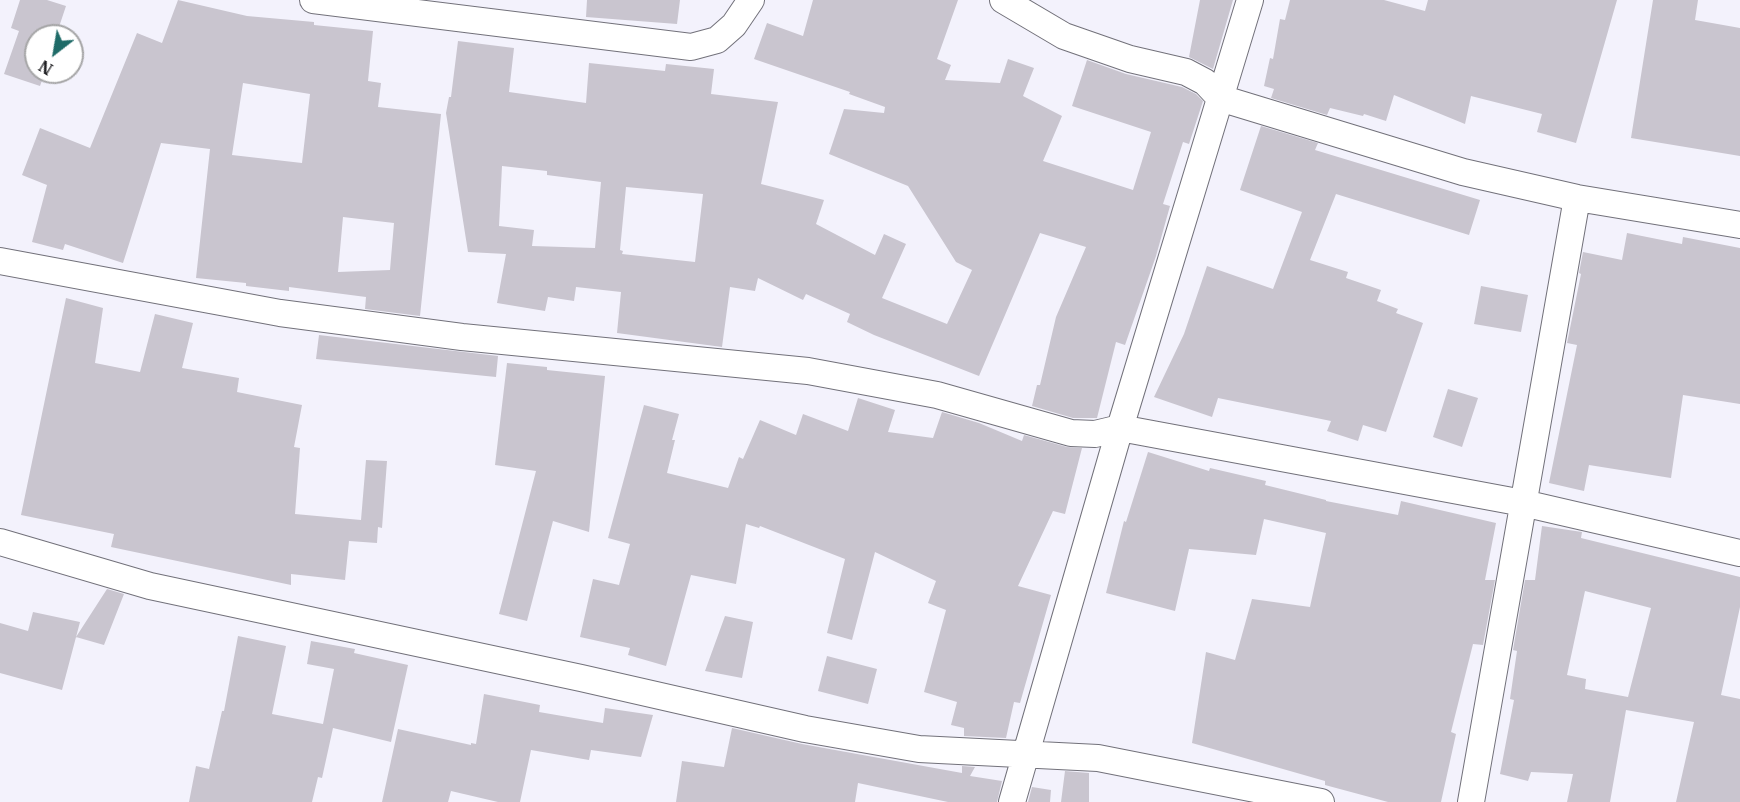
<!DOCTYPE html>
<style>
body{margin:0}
#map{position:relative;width:1740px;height:802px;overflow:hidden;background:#f3f2fc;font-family:"IBM Plex Serif",serif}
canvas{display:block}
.north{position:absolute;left:24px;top:24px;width:60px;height:60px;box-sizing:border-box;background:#fff;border:2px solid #a5a5a6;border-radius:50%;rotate:211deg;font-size:16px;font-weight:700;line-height:24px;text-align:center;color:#1e1e21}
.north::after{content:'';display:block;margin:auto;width:21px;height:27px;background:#1f6b68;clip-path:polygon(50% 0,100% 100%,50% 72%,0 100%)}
</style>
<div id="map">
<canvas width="1740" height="802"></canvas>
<div class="north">N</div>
</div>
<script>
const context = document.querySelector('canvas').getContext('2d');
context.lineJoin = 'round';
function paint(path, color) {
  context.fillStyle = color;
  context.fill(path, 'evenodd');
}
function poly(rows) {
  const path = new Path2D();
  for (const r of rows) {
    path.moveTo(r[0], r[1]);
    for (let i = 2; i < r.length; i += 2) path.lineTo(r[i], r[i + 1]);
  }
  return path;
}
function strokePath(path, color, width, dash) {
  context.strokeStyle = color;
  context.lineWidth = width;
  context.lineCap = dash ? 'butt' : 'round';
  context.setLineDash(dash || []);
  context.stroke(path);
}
const building = poly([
 [20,0,47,0,66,6,56,36,36,36,36,72,45,72,40,86,4,74,19,31,11,28],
 [178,0,247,16,314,22,314,25,373,31,368,81,381,83,378,107,441,114,420,316,365,309,366,297,289,287,289,291,246,286,246,283,196,278,210,149,161,143,123,263,65,244,63,250,32,242,47,185,22,175,40,128,90,148,137,33,162,43],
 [243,83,310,94,302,163,232,155],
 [343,217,394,223,390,270,338,272],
 [587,0,680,0,677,24,586,17],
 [813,0,958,0,937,59,951,65,945,80,1000,83,1008,59,1034,68,1023,96,1062,116,1043,161,1133,190,1151,132,1072,106,1087,60,1126,74,1182,87,1196,94,1203,101,1189,144,1183,142,1163,204,1170,206,1156,256,1125,345,1116,342,1097,418,1073,418,1032,406,1037,385,1040,385,1056,317,1086,247,1040,233,979,376,874,335,847,322,850,314,806,294,803,300,758,278,755,291,730,287,722,347,617,333,621,292,576,287,574,301,548,297,545,311,497,303,506,254,468,252,446,113,449,97,451,97,458,41,514,48,509,92,586,103,589,63,665,71,666,64,714,69,711,94,778,102,761,184,824,200,816,224,875,255,884,234,906,244,882,298,947,324,972,270,956,262,908,186,829,154,844,109,884,113,885,107,849,94,850,92,754,59,767,23,803,36],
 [502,166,547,171,547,175,601,182,595,248,532,246,534,230,499,226],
 [626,187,703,194,695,262,622,254,623,251,620,250],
 [1200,0,1233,0,1213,69,1189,57],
 [1290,0,1384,0,1425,11,1428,0,1617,0,1576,143,1537,132,1542,114,1471,96,1465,124,1394,95,1386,121,1364,114,1363,116,1330,108,1327,115,1271,98,1274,89,1264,86,1270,58,1273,59,1280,19,1285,20],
 [1653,0,1698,0,1695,20,1740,28,1740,156,1631,138],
 [1261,126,1318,143,1315,150,1480,200,1469,235,1336,194,1310,260,1348,272,1346,278,1381,290,1377,301,1398,309,1396,313,1423,323,1386,432,1363,425,1358,441,1327,431,1331,421,1218,398,1212,417,1154,397,1184,334,1207,266,1273,289,1302,212,1240,190],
 [1627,233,1682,244,1683,237,1740,248,1740,404,1683,395,1671,478,1589,465,1584,491,1549,483,1577,345,1567,343,1581,274,1579,273,1583,252,1622,260],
 [1481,286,1528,295,1521,332,1474,324],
 [66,298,103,308,95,363,140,372,155,314,193,323,182,368,239,378,237,392,302,405,294,447,300,448,295,514,361,520,366,460,387,461,382,528,378,527,377,543,349,541,345,580,291,574,291,585,111,547,114,534,21,515],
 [319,335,498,356,496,377,316,359],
 [507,363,547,367,547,370,605,376,589,532,553,521,527,621,499,614,536,471,495,465],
 [1448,389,1478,398,1462,447,1433,437],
 [858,398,895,410,888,432,933,438,942,412,979,423,1022,441,1024,435,1067,447,1082,448,1065,514,1053,511,1018,586,1051,595,1020,703,1014,702,1006,738,964,736,964,728,951,725,957,702,924,692,946,610,928,603,936,581,875,552,852,640,827,633,845,559,760,526,759,528,746,524,736,584,691,575,666,666,628,655,630,648,580,637,593,579,619,585,630,544,608,538,644,405,679,414,672,440,675,440,667,473,728,488,739,457,743,459,760,420,796,435,803,414,848,431],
 [1148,452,1209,471,1210,468,1266,481,1265,485,1326,500,1326,501,1398,515,1401,501,1496,523,1485,580,1495,580,1483,645,1473,644,1451,732,1456,734,1441,802,1388,802,1325,785,1325,781,1192,743,1206,652,1235,660,1252,599,1310,607,1326,533,1264,519,1256,555,1189,549,1175,611,1106,593,1124,521,1126,522],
 [1542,526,1582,532,1581,538,1740,577,1740,607,1721,695,1740,699,1740,802,1676,802,1694,722,1626,710,1610,802,1567,802,1573,774,1531,772,1528,781,1500,774,1514,700,1510,699,1517,651,1513,650,1525,580,1535,580],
 [1585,591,1651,608,1628,697,1585,689,1586,679,1567,675],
 [107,589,124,594,104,645,76,637],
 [33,612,80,622,62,690,0,673,0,623,28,631],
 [725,616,753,622,742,678,705,671],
 [238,636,286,646,272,714,323,724,334,669,307,664,311,641,355,649,354,653,408,665,391,742,333,728,322,778,318,777,312,802,189,802,196,766,209,769,222,711,224,711],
 [827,656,877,669,868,704,818,691],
 [484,694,540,705,539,712,603,723,605,708,653,715,641,757,591,750,589,760,531,750,520,802,498,802,451,791,448,802,382,802,398,729,471,745,471,743,476,744],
 [732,728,802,744,962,773,962,766,975,767,970,776,1002,781,997,802,948,802,858,783,855,802,676,802,682,761,724,767],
 [1065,771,1089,773,1089,802,1061,802],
 [1032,787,1051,790,1050,802,1028,802]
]);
const street = poly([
 [313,0,691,47,717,40,734,25,751,0],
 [1003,0,1064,36,1130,59,1186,72,1205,82,1220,98,1463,172,1577,198,1740,225],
 [0,261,280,313,462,337,808,371,937,395,1071,433,1095,434,1120,428,1523,503,1740,553],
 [0,542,150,586,581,678,805,729,919,749,1098,758,1321,802],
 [1012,802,1120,428,1250,0],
 [1471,802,1577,198]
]);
paint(building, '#c9c5cf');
strokePath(street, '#72717a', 28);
strokePath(street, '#fff', 26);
</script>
